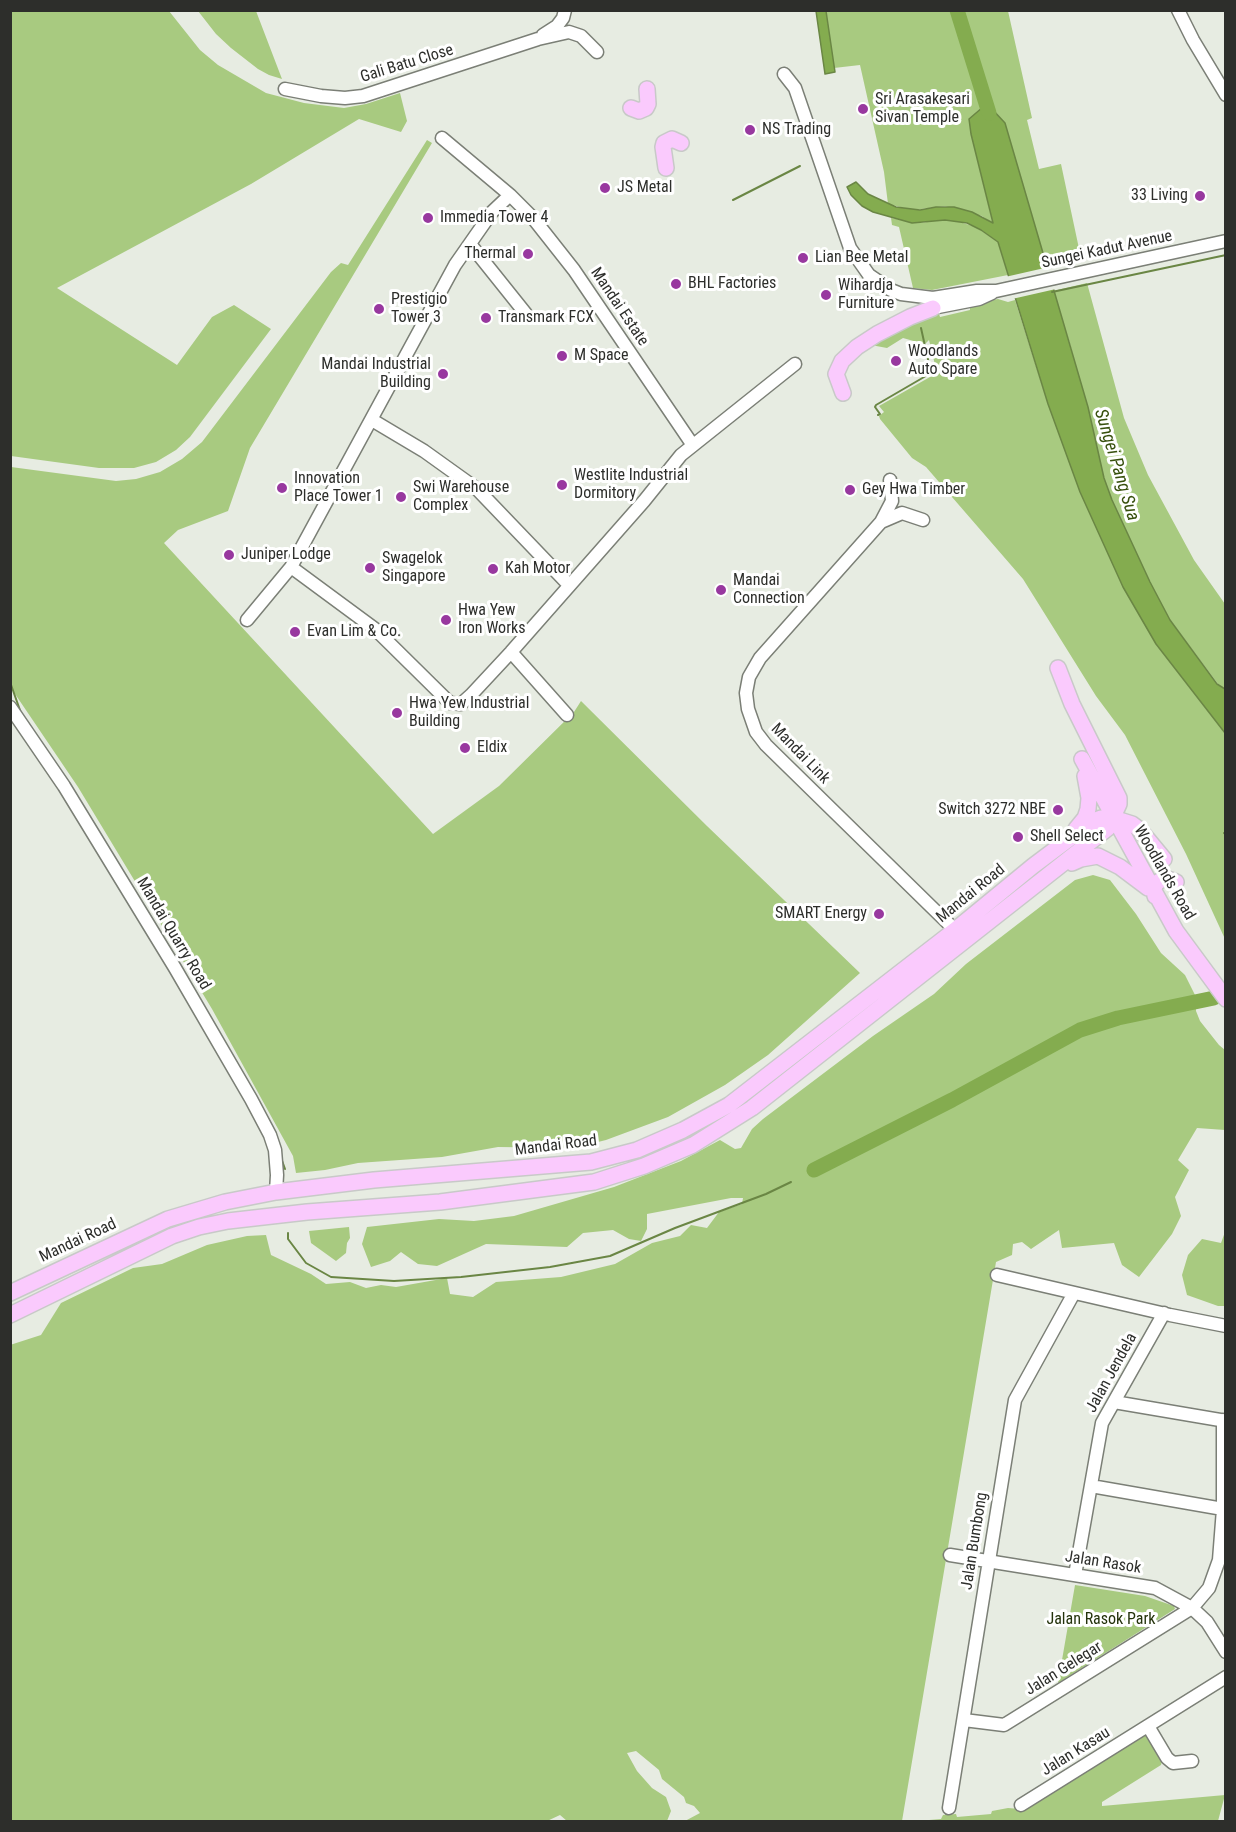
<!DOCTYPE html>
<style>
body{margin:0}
#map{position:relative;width:1236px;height:1832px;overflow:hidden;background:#e7ece2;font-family:"Roboto Condensed",sans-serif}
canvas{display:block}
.frame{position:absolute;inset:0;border:12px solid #2d2e2b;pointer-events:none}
</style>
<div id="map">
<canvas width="1236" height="1832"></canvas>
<div class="frame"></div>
</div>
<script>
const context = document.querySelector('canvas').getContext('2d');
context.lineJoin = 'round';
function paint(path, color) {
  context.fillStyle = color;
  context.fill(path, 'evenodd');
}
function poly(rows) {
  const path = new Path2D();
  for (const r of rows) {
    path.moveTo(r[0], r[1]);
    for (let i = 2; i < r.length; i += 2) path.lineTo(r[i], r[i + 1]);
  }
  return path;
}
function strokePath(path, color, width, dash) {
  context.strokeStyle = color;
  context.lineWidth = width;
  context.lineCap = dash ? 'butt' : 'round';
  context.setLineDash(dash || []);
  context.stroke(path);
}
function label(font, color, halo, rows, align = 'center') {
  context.font = font + ' "Roboto Condensed",sans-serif';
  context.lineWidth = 6;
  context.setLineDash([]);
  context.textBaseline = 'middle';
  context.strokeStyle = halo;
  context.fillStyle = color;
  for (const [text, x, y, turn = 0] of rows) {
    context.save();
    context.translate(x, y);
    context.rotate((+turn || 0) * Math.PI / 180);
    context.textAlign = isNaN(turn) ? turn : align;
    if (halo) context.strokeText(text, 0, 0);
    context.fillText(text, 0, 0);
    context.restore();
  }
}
const green = poly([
 [11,10,169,11,200,50,218,65,266,93,304,103,344,108,366,104,400,93,407,121,401,132,359,119,251,184,57,288,177,365,212,317,234,305,271,329,190,437,176,450,156,462,134,468,99,468,11,456],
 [198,11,256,11,282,79,269,75,258,69,231,48,216,34],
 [826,11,1008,11,1032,118,1027,120,1039,169,1061,164,1081,258,1046,267,1005,123,992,109,984,107,971,134,993,224,982,216,945,206,913,210,888,204,884,172,860,65,834,68],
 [427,140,432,143,250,448,228,511,178,530,164,543,433,834,499,786,574,712,581,701,707,826,860,973,768,1055,725,1085,668,1117,606,1140,574,1148,498,1147,442,1157,358,1163,325,1170,296,1173,293,1156,212,1009,78,787,11,688,11,467,116,481,136,479,160,472,182,459,202,442,331,272,341,263,348,265],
 [891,218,921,223,939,220,953,220,976,227,998,242,1008,275,932,290,913,288,899,227,892,225],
 [1087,283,1124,418,1148,475,1194,560,1225,604,1225,689,1218,684,1170,620,1150,582,1112,500,1104,478,1070,344,1053,291],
 [998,299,1008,302,1015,300,1048,404,1156,644,1225,733,1226,828,1224,838,1226,840,1225,939,1186,854,1125,735,1096,696,1023,579,926,467,912,458,880,419,879,416,884,412,879,406,937,373,929,340,926,343,917,342,903,338,887,348,871,345,894,328,938,311,940,317,970,310,970,304],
 [1093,875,1110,880,1136,914,1161,953,1185,975,1196,997,1196,1011,1200,1021,1219,1045,1225,1050,1225,1130,1197,1128,1178,1160,1189,1170,1175,1197,1181,1216,1172,1234,1139,1277,1122,1265,1114,1243,1062,1248,1059,1230,1031,1249,1022,1242,1013,1244,1012,1255,996,1262,902,1821,685,1821,700,1813,694,1806,686,1803,684,1797,662,1779,659,1770,636,1751,627,1753,637,1771,652,1788,666,1797,671,1811,667,1821,567,1821,560,1815,545,1822,11,1821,10,1345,41,1335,61,1303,133,1268,162,1264,207,1245,247,1236,266,1235,271,1255,311,1274,326,1284,350,1282,366,1288,381,1285,396,1287,447,1278,450,1294,473,1297,496,1282,561,1277,615,1264,652,1243,680,1236,691,1225,707,1228,719,1212,742,1204,743,1198,731,1198,647,1214,647,1229,641,1241,629,1239,613,1230,583,1233,567,1247,486,1244,437,1266,418,1264,401,1252,390,1261,371,1267,362,1244,367,1227,439,1219,474,1221,514,1216,614,1187,681,1161,720,1140,735,1149,741,1148,752,1129,763,1119,873,1036,934,994,966,964,1075,880],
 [349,1227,350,1238,347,1243,346,1253,336,1261,311,1243,309,1231],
 [1225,1232,1225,1306,1218,1306,1187,1295,1182,1275,1188,1255,1202,1239,1221,1243],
 [1075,1585,1145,1596,1174,1606,1175,1609,1058,1683],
 [1144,1734,1147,1736,1162,1761,1161,1765,1102,1802,1102,1806,1225,1795,1218,1821,905,1822,941,1819,943,1815,956,1814,957,1817,991,1814,992,1811,1008,1808,1020,1809]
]);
const water = poly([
 [816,11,826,11,835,72,825,74,816,11],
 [986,94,992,109,1005,123,1088,407,1104,478,1112,500,1150,582,1170,620,1217,684,1225,689,1225,733,1156,644,1123,587,1080,492,1048,404,998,242,981,230,967,223,945,220,912,223,873,212,862,206,851,195,847,187,856,182,868,194,896,207,920,210,936,207,954,207,972,212,993,223,971,134,969,119,983,107,982,95,986,94]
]);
const pier = poly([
 [1049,267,1056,289,1012,299,1005,277]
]);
const stream = poly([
 [733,200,800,166],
 [1052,292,1226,255],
 [878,415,880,414,875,407,876,405,931,373,921,328],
 [10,682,21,713],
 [1224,833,1226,834],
 [280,1155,285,1169],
 [288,1233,288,1239,306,1263,331,1277,394,1281,461,1277,550,1267,610,1256,675,1228,766,1194,791,1182]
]);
const river = poly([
 [957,10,989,113],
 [814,1170,952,1100,1080,1030,1118,1018,1214,998]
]);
const minor = poly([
 [1178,10,1193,40,1226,95],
 [543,35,557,26,563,18,565,10],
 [784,74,795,88,850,248,869,275,891,290,901,294,933,298,977,291,996,291,1226,241],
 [285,89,321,96,345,98,363,96,538,39,569,32,581,36,597,52],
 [442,138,510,195,533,218,574,270,692,444],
 [470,244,526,314],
 [933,308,979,299,992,293],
 [372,420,424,451,477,489,569,585],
 [890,480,892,501,881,522,760,658,749,677,746,693,748,709,756,732,766,745,955,930],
 [881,522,902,513,923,520],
 [291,567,375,629,450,703,461,704,471,695,511,652,644,501,681,455,795,364],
 [247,620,291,567,455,265,492,212,510,195],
 [511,652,567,715],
 [10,707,64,786,175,968,251,1099,270,1135,275,1150,277,1175,276,1192],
 [997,1275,1170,1315,1226,1326],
 [1114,1402,1226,1421],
 [1091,1486,1223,1509],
 [950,1555,1155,1588,1192,1608,1207,1622,1226,1652],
 [1075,1575,1102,1423,1164,1313],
 [964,1720,1004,1725,1192,1608,1209,1588,1219,1560,1223,1509,1223,1420],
 [1148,1726,1167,1758,1173,1763,1192,1761],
 [1021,1805,1226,1677],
 [949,1808,1015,1400,1074,1293]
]);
const major = poly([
 [631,108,639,111,646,108,648,104,647,89],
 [666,168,663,147,664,143,672,139,681,143],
 [843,393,836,374,842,361,857,347,877,334,910,317,933,308],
 [1082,759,1176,931,1226,999],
 [1076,829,1085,818,1088,809,1089,798,1085,776],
 [1072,863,1081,859,1098,856,1120,867,1148,888],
 [1155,896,1154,889,1156,883,1165,878,1176,882],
 [10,1293,168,1219,225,1202,276,1192,374,1180,591,1162,637,1150,683,1130,729,1105,955,930,1033,866,1093,821,1101,818,1113,818,1132,824,1140,830,1164,859],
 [10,1315,172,1236,199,1227,228,1221,307,1212,440,1202,594,1182,644,1166,693,1145,752,1108,1108,828,1119,804,1119,798,1072,704,1058,668]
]);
const markers = [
 [863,109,6,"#98389f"],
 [750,130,6,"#98389f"],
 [605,188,6,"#98389f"],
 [1200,196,6,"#98389f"],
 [428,218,6,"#98389f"],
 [528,254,6,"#98389f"],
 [803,258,6,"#98389f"],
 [676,284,6,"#98389f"],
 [826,295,6,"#98389f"],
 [379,309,6,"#98389f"],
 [486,318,6,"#98389f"],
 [562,356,6,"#98389f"],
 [896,361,6,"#98389f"],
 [443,374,6,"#98389f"],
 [562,485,6,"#98389f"],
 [282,488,6,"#98389f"],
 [850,490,6,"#98389f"],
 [401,497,6,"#98389f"],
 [229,555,6,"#98389f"],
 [370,568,6,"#98389f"],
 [493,569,6,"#98389f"],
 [721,590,6,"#98389f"],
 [446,620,6,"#98389f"],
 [295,632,6,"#98389f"],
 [397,713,6,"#98389f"],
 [465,748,6,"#98389f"],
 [1058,810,6,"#98389f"],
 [1018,837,6,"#98389f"],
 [879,914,6,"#98389f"]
];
const streetNames = [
 ["Gali Batu Close",407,64,-17],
 ["Sungei Kadut Avenue",1107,250,-12],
 ["Mandai Estate",619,307,56],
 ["Mandai Link",800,754,46],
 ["Woodlands Road",1164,873,60],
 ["Mandai Road",971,894,-39],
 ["Mandai Quarry Road",173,934,59],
 ["Mandai Road",556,1146,-7],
 ["Mandai Road",78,1241,-25],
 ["Jalan Jendela",1112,1373,-61],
 ["Jalan Bumbong",975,1541,-81],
 ["Jalan Rasok",1103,1563,9],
 ["Jalan Gelegar",1064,1669,-32],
 ["Jalan Kasau",1076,1752,-32]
];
const poiNames = [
 ["Sri Arasakesari",875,100],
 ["Sivan Temple",875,118],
 ["NS Trading",762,130],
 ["JS Metal",617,188],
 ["33 Living",1188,196,"right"],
 ["Immedia Tower 4",440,218],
 ["Thermal",516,254,"right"],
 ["Lian Bee Metal",815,258],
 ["BHL Factories",688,284],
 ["Wihardja",838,286],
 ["Furniture",838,304],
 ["Prestigio",391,300],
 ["Tower 3",391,318],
 ["Transmark FCX",498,318],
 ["Woodlands",908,352],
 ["Auto Spare",908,370],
 ["M Space",574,356],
 ["Mandai Industrial",431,365,"right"],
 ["Building",431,383,"right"],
 ["Westlite Industrial",574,476],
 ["Dormitory",574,494],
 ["Innovation",294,479],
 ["Place Tower 1",294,497],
 ["Swi Warehouse",413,488],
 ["Complex",413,506],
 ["Gey Hwa Timber",862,490],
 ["Juniper Lodge",241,555],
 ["Swagelok",382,559],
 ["Singapore",382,577],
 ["Kah Motor",505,569],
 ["Mandai",733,581],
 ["Connection",733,599],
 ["Hwa Yew",458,611],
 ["Iron Works",458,629],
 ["Evan Lim & Co.",307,632],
 ["Hwa Yew Industrial",409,704],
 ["Building",409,722],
 ["Eldix",477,748],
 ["Switch 3272 NBE",1046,810,"right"],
 ["Shell Select",1030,837],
 ["SMART Energy",867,914,"right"]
];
const parkNames = [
 ["Jalan Rasok Park",1101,1620]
];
const waterNames = [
 ["Sungei Pang Sua",1116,465,73]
];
paint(green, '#a8ca80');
paint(water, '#84ac4f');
strokePath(water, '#6a8644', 1.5);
paint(pier, '#e7ece2');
strokePath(stream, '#6a8644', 2);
strokePath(river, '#84ac4f', 15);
strokePath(minor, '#7b7f76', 15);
strokePath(major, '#c8c9c8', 18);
strokePath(minor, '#fff', 12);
strokePath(major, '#facafd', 15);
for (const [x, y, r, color] of markers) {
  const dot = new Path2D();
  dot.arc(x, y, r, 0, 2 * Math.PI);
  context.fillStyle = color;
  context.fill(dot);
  strokePath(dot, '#fff', 2);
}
label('16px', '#2d2e2b', '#fff', streetNames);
label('16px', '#2d2e2b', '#fff', poiNames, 'left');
label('16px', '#23320b', '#fff', parkNames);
label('italic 18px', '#37500d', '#fff', waterNames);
</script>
